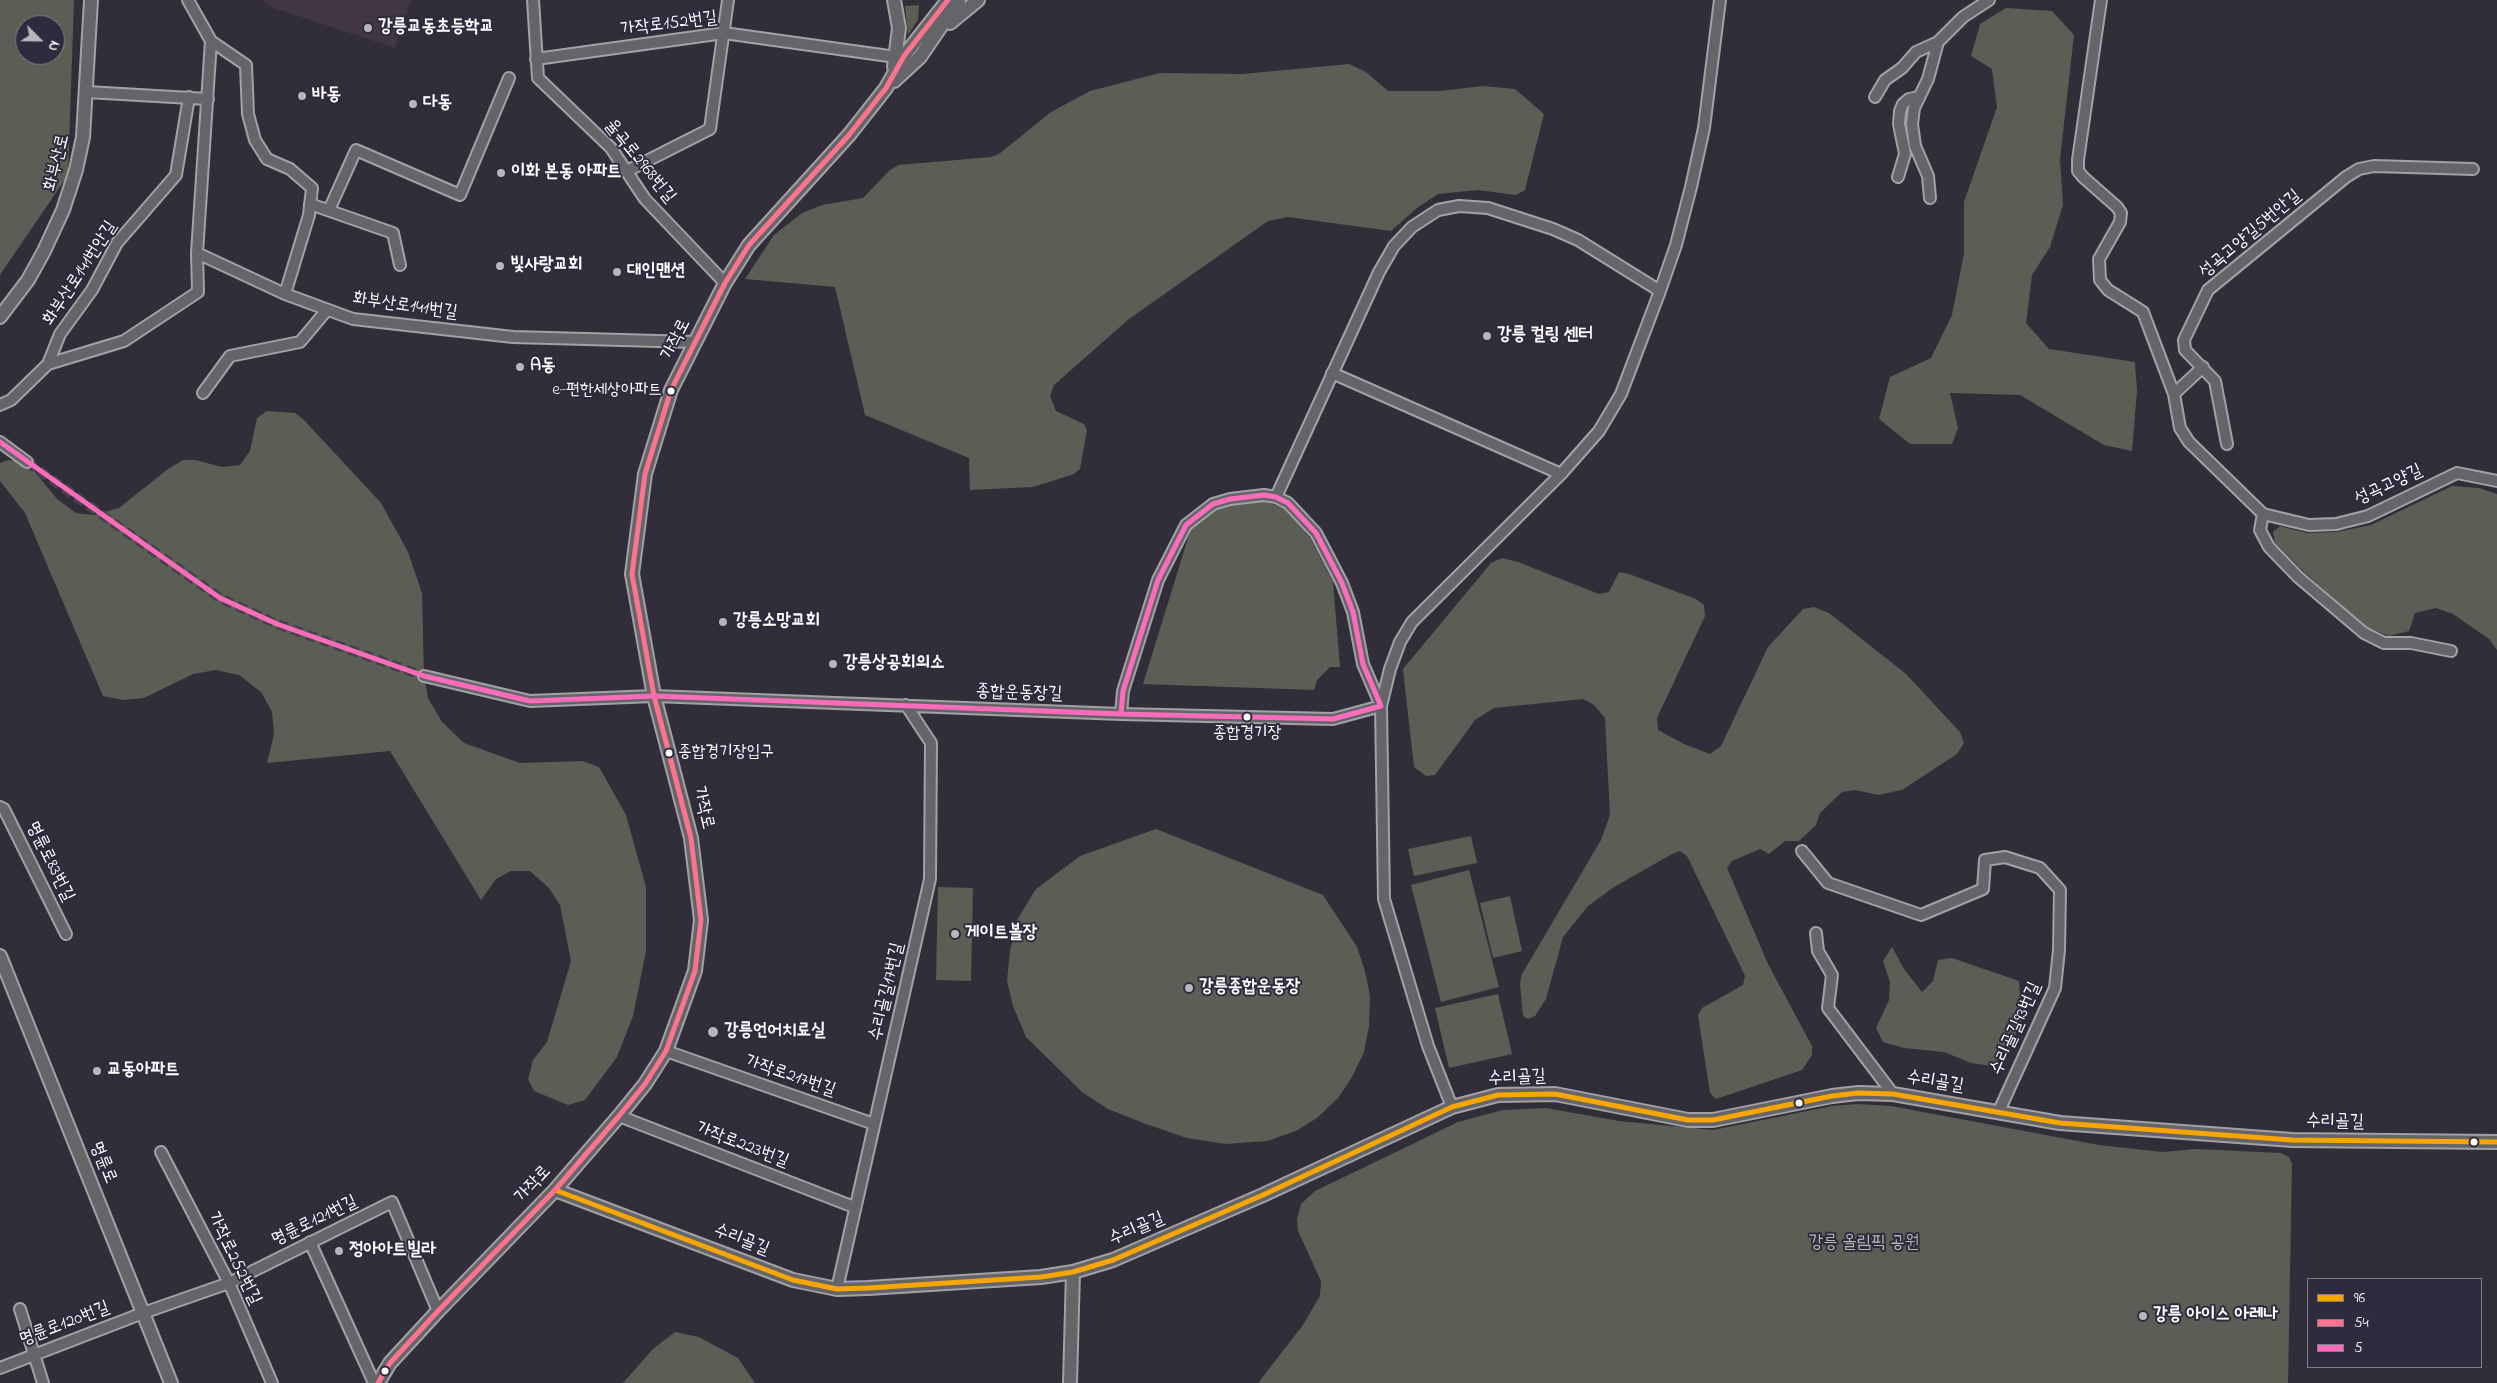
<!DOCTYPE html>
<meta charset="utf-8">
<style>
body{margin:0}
#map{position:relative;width:2497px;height:1383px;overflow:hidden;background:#312e39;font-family:"Indie Flower",sans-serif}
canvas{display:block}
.legend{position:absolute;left:2307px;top:1278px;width:175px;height:90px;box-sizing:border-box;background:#2f2a3d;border:1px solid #827f8b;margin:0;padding:6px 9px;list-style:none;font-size:15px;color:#fff}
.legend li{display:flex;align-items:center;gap:10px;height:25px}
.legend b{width:25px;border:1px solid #827f8b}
.north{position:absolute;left:15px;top:15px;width:50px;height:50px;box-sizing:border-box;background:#2f2a3d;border:1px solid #827f8b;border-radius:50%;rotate:113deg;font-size:14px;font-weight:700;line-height:20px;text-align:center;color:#fff}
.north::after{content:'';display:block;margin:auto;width:18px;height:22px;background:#b7b6ba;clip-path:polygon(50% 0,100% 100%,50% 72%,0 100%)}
</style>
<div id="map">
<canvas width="2497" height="1383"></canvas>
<ul class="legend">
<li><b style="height:6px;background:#f7a600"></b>96</li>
<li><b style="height:6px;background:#fc738d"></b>54</li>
<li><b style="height:6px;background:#fb6dba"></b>5</li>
</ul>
<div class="north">N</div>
</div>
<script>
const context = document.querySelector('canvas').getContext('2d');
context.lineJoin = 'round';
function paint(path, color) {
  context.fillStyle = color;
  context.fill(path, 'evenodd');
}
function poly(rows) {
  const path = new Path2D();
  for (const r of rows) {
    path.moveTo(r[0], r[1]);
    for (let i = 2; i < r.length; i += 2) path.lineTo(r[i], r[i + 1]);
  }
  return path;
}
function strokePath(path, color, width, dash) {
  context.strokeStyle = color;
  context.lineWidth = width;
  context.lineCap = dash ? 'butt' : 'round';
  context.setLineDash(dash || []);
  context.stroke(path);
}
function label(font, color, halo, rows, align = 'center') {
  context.font = font + ' "Indie Flower","Poor Story",sans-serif';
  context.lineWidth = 4;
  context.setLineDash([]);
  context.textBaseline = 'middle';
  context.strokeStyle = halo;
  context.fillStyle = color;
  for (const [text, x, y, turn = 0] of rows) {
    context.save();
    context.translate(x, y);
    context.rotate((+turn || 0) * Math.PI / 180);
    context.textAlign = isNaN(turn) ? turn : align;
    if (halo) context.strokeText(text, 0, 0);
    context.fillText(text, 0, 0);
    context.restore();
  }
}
const built = poly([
 [261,0,411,0,395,48,274,8]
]);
const green = poly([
 [0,0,74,0,68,175,0,275],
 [25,25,55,25,55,55,25,55],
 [919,5,918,20,908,35,905,6],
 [2006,8,2052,11,2074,35,2060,159,2063,205,2050,247,2032,275,2026,323,2049,349,2135,362,2137,391,2132,451,2104,445,2020,395,1950,393,1958,428,1952,444,1910,444,1879,419,1890,377,1931,358,1952,315,1964,253,1964,202,1997,107,1992,69,1971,56,1980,24],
 [1349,64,1366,72,1388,91,1440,91,1483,86,1515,89,1544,114,1525,190,1516,195,1478,190,1438,194,1417,208,1391,231,1288,217,1268,221,1129,319,1054,385,1050,396,1056,411,1084,424,1087,430,1080,469,1074,474,1033,487,970,490,969,458,865,415,835,287,745,279,774,235,802,213,822,205,863,198,890,170,899,165,991,157,999,154,1051,112,1090,91,1160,73,1243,74],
 [267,411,295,413,304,420,381,503,408,552,422,593,424,676,428,698,442,722,464,743,520,763,582,761,599,767,626,815,646,887,646,951,633,1016,617,1057,585,1100,568,1105,534,1091,528,1079,533,1060,547,1042,571,961,560,905,549,888,530,871,511,871,496,879,481,900,390,751,267,763,274,734,272,712,261,692,239,675,216,670,193,674,144,698,123,700,103,696,25,513,0,481,0,463,8,460,27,462,57,499,76,513,94,515,119,508,168,469,183,460,195,460,222,467,240,465,250,451,257,418],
 [2452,486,2479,488,2497,494,2497,650,2489,639,2453,614,2436,608,2415,613,2409,631,2389,636,2366,627,2303,571,2275,543,2273,532,2280,526,2307,533,2336,532,2371,525],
 [1244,501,1267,502,1286,509,1310,538,1333,582,1340,667,1330,667,1317,680,1314,690,1143,684,1192,525,1216,509],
 [1502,558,1518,562,1599,594,1609,592,1619,572,1629,574,1696,599,1704,605,1705,616,1657,718,1658,730,1684,744,1710,754,1721,746,1768,647,1803,609,1814,607,1829,613,1906,674,1960,732,1964,743,1957,754,1902,790,1878,795,1855,790,1842,792,1820,813,1816,825,1799,841,1785,841,1769,854,1760,849,1732,861,1727,868,1768,964,1812,1046,1812,1055,1802,1070,1716,1099,1710,1093,1698,1015,1702,1008,1743,985,1745,976,1687,856,1680,851,1672,854,1614,887,1588,906,1563,937,1546,999,1535,1016,1528,1019,1523,1016,1520,983,1522,974,1601,840,1610,815,1605,718,1594,705,1583,699,1494,708,1475,720,1435,775,1426,776,1414,767,1403,669,1491,563],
 [1156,829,1323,895,1357,947,1365,971,1370,996,1369,1026,1364,1052,1352,1077,1338,1098,1317,1118,1296,1131,1267,1141,1226,1144,1187,1138,1146,1124,1108,1109,1082,1092,1026,1037,1013,1006,1007,981,1010,951,1017,920,1036,889,1080,856],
 [1471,836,1477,863,1414,876,1408,849],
 [1469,870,1499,987,1441,1002,1411,885],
 [938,887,973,888,971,981,936,980],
 [1510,896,1522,951,1493,958,1480,903],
 [1892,947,1904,969,1922,992,1933,981,1938,960,1952,958,2019,981,2022,1018,2006,1057,1992,1066,1971,1063,1944,1052,1904,1048,1883,1042,1876,1028,1889,1000,1890,982,1883,961],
 [1498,994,1512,1054,1449,1068,1435,1008],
 [1857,1104,1891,1106,2099,1145,2163,1152,2196,1149,2281,1153,2289,1157,2292,1164,2288,1383,1258,1383,1303,1325,1320,1296,1321,1281,1298,1231,1297,1219,1301,1204,1315,1191,1458,1122,1503,1110,1546,1108,1619,1121,1713,1130,1832,1106],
 [675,1332,699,1337,738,1358,755,1383,623,1383,653,1349]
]);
const minorTunnel = poly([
 [27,462,220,598,277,624,424,676]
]);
const minor = poly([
 [188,0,211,41,246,65,248,114,255,140,267,159,290,169,312,188,309,215,285,294,353,319,513,337,695,342],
 [533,0,538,78,611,148,645,199,725,283],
 [2101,0,2078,160,2078,171,2083,177,2117,207,2121,213,2120,222,2099,259,2100,280,2108,290,2143,312,2174,394,2180,428,2189,442,2263,514,2260,530,2269,547,2298,577,2364,633,2384,643,2411,643,2451,651],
 [211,41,197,253,285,294],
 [536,59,724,33,896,57],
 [87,92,208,99],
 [1875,97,1885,80,1902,68,1916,52,1938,42],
 [627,171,710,129,728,0],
 [1898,177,1905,154,1899,124,1900,111,1903,104,1909,99,1919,97],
 [1930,198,1928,176,1915,146,1912,124,1914,108,1928,79,1938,42,1963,17,1989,0],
 [310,204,393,233,400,265],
 [329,210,356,150,460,195,509,78],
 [48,364,60,334,92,290,117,243,176,175,189,97],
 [1332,373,1561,474],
 [203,393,230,356,300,342,327,310],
 [2174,394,2203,367],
 [0,405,11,400,48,364,124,341,198,292,197,253],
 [0,442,27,462],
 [2227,444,2215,381,2185,350,2184,340,2208,290,2346,177,2359,169,2374,166,2473,169],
 [1276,497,1379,272,1394,246,1412,227,1438,210,1459,206,1488,208,1553,229,1578,240,1660,291],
 [2263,514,2309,525,2336,524,2368,516,2457,473,2497,481],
 [424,676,530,701,654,696,1121,714,1333,719,1381,706,1363,664,1353,612,1342,583,1316,533,1288,503,1276,497,1264,495,1230,499,1213,504,1186,525,1158,580,1123,691,1121,714],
 [0,807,4,809,66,934],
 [1802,851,1828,883,1921,915,1983,889,1985,860,2005,857,2040,868,2060,890,2059,950,2055,988,1999,1111],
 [1816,933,1818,951,1832,975,1828,1008,1893,1094],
 [666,1051,874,1124],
 [1452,1107,1428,1046,1384,899,1381,706,1390,669,1400,642,1412,622,1561,474,1599,431,1621,394,1660,291,1676,245,1691,187,1704,128,1720,0],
 [619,1116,854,1207],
 [161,1152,229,1283,272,1383],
 [310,1242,374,1383],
 [837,1289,930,879,931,743,906,705],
 [20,1309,43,1383],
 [0,1368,143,1313,229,1283,392,1202,438,1311]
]);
const tertiary = poly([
 [950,23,978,0],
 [894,67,899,28,894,0],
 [894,81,920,57,959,0],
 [0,317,28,280,44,251,63,210,76,170,83,137,91,0],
 [0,956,171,1383],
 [555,1190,793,1280,837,1289,868,1288,1041,1277,1073,1272,1113,1260,1263,1195,1452,1107,1498,1095,1555,1094,1688,1120,1713,1120,1832,1096,1858,1093,1893,1094,2060,1123,2292,1140,2497,1142],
 [378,1383,390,1363,438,1311,555,1190,619,1116,645,1084,666,1051,695,971,701,920,691,838,654,696,632,574,645,474,671,390,725,283,749,245,849,135,886,88,904,56,948,0],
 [1070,1383,1073,1272]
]);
const bus1 = poly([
 [555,1190,793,1280,837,1289,868,1288,1041,1277,1073,1272,1113,1260,1263,1195,1452,1107,1498,1095,1555,1094,1688,1120,1713,1120,1832,1096,1858,1093,1893,1094,2060,1123,2292,1140,2497,1142]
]);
const bus2 = poly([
 [378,1383,390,1363,438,1311,555,1190,619,1116,645,1084,666,1051,695,971,701,920,691,838,654,696,632,574,645,474,671,390,725,283,749,245,849,135,886,88,904,56,948,0]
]);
const bus3 = poly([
 [0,442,220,598,277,624,424,676,530,701,654,696,1121,714,1333,719,1381,706,1363,664,1353,612,1342,583,1316,533,1288,503,1276,497,1264,495,1230,499,1213,504,1186,525,1158,580,1123,691,1121,714]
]);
const markers = [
 [368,28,5,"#b7b6ba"],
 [302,96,5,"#b7b6ba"],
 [413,104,5,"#b7b6ba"],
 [501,173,5,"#b7b6ba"],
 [500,266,5,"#b7b6ba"],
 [617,272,5,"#b7b6ba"],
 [1487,336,5,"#b7b6ba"],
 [520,367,5,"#b7b6ba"],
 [671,391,4.5,"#fff"],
 [723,622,5,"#b7b6ba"],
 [833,664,5,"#b7b6ba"],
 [1247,717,4.5,"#fff"],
 [669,753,4.5,"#fff"],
 [955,934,5,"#b7b6ba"],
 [1189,988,5,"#b7b6ba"],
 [713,1032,6,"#b7b6ba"],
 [97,1071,5,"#b7b6ba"],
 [1799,1103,4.5,"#fff"],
 [2474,1142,4.5,"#fff"],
 [339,1251,5,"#b7b6ba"],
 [2143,1316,5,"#b7b6ba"],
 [385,1371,4.5,"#fff"]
];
const busNames = [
 ["e-편한세상아파트",662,391],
 ["종합경기장",1247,734,"center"],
 ["종합경기장입구",678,753,"left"]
];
const streetNames = [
 ["가작로152번길",669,25,-7],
 ["율곡로2968번길",639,162,51],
 ["화부산로",58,163,-76],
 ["성곡고양길5번안길",2251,235,-40],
 ["화부산로141번안길",81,274,-57],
 ["화부산로141번길",405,307,8],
 ["가작로",677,340,-63],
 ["성곡고양길",2389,486,-25],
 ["종합운동장길",1019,694,2],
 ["가작로",702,808,77],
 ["명륜로83번길",49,862,64],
 ["수리골길17번길",888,992,-77],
 ["수리골길93번길",2017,1029,-66],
 ["가작로217번길",790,1077,19],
 ["수리골길",1517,1079,-3],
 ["수리골길",1935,1083,9],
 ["수리골길",2335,1123,1],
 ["가작로223번길",742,1146,21],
 ["명륜로",102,1163,68],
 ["가작로",534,1185,-47],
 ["명륜로121번길",315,1222,-26],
 ["수리골길",1137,1230,-23],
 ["수리골길",741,1241,21],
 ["가작로252번길",233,1259,64],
 ["명륜로120번길",65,1325,-21]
];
const poiNames = [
 ["강릉교동초등학교",378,28],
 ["바동",312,96],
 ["다동",423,104],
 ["이화 본동 아파트",511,173],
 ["빛사랑교회",510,266],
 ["대인맨션",627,272],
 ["강릉 컬링 센터",1497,336],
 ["A동",530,367],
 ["강릉소망교회",733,622],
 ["강릉상공회의소",843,664],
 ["게이트볼장",965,934],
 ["강릉종합운동장",1199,988],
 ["강릉언어치료실",724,1032],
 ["교동아파트",107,1071],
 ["정아아트빌라",349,1251],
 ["강릉 아이스 아레나",2153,1316]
];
const parkNames = [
 ["강릉 올림픽 공원",1864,1244]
];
paint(built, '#403644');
paint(green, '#5b5e54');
strokePath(minorTunnel, '#46434d', 10, [10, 5]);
strokePath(minor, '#a2a1a6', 14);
strokePath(tertiary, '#a2a1a6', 16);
strokePath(minor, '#656469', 10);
strokePath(tertiary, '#656469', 12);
strokePath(bus1, '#f7a600', 5);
strokePath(bus2, '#fc738d', 5);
strokePath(bus3, '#fb6dba', 5);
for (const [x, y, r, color] of markers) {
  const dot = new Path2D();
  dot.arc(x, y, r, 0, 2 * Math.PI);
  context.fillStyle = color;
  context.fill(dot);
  strokePath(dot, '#2f2a3d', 2);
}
label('17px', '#fff', '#2f2a3d', busNames, 'right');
label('18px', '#fff', '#2f2a3d', streetNames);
label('bold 18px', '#fff', '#2f2a3d', poiNames, 'left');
label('18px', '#b8bab4', '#2f2a3d', parkNames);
</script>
